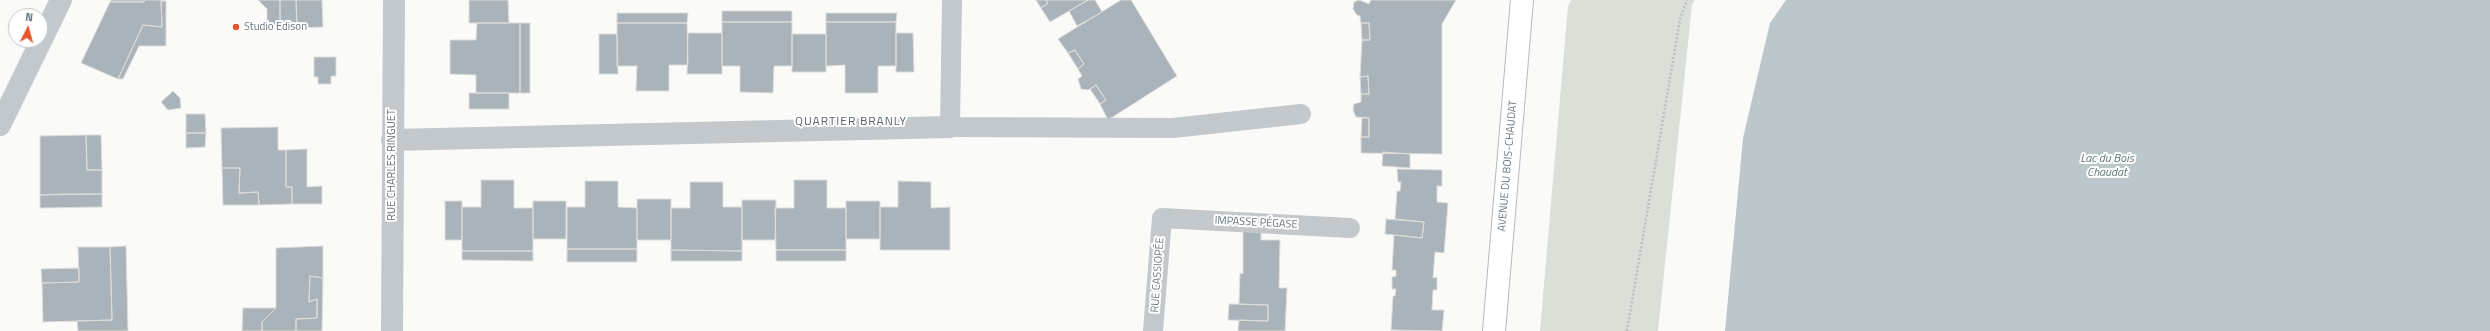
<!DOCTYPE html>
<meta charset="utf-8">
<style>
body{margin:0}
#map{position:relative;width:2490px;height:331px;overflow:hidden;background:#fafaf8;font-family:"Titillium Web",sans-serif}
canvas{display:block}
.north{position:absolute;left:8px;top:8px;width:40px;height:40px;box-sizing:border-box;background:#fff;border:1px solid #c1c8cd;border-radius:50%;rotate:6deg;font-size:11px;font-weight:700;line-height:16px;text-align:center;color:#657683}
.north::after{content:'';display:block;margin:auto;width:14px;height:18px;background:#e4572e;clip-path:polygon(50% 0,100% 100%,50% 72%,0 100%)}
</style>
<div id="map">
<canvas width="2490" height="331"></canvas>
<div class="north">N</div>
</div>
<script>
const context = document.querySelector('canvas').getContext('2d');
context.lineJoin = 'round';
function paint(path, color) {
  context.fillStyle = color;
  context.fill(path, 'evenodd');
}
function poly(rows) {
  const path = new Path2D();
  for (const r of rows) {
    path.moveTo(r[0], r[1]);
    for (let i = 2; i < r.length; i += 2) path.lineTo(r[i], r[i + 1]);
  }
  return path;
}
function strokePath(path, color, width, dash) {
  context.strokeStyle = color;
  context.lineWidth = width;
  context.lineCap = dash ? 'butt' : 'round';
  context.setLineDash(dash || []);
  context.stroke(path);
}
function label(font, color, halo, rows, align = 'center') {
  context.font = font + ' "Titillium Web",sans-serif';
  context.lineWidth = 4;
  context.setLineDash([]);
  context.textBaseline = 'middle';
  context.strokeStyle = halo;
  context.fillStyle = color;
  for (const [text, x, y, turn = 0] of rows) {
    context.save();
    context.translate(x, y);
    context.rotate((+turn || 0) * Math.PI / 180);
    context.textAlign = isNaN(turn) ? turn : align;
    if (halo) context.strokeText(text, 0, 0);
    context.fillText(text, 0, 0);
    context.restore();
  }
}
const green = poly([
 [1571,0,1695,0,1692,5,1658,331,1540,331,1568,6]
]);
const water = poly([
 [1786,0,2490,0,2490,331,1725,331,1743,138,1770,23]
]);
const building = poly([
 [111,0,144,0,144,2,110,2,111,0],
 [144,0,161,0,162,27,143,25,118,79,81,63,110,2,144,2,144,0],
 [258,0,280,0,280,29,267,28,267,9,258,0],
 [280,0,296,0,297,28,280,29,280,0],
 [296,0,322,0,323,27,297,28,296,0],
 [469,0,508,0,509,23,469,23,469,0],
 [1036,0,1046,0,1048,3,1041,8,1036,0],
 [1046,0,1088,0,1050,22,1041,8,1048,3,1046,0],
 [1088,0,1095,0,1102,12,1077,26,1069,11,1088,0],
 [1121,0,1131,0,1177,76,1108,120,1100,104,1106,100,1096,85,1088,90,1081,89,1078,79,1082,76,1078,69,1084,64,1075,50,1068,53,1058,39,1121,0],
 [1359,0,1369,4,1371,0,1456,0,1442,24,1442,154,1361,153,1361,137,1369,137,1369,118,1356,117,1353,110,1354,104,1361,102,1361,94,1369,94,1368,76,1360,77,1362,40,1370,40,1369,23,1361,23,1360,16,1357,15,1353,9,1354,2,1359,0],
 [161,1,166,1,166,46,139,46,123,79,118,79,143,25,162,27,161,1],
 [722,11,792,11,792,22,722,22,722,11],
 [617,13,688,13,687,23,617,23,617,13],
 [826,13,897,13,896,22,826,22,826,13],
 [722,22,792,22,792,66,774,66,773,93,740,92,740,66,722,66,722,22],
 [826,22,896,22,896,66,878,66,878,93,845,93,845,65,826,66,826,22],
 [477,23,520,23,520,93,476,93,476,75,450,74,450,40,476,40,477,23],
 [520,23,530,23,530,93,520,93,520,23],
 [617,23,687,23,688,65,669,65,669,91,636,91,637,66,617,66,617,23],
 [1361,23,1369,23,1370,40,1362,40,1361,23],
 [688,33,722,33,722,74,687,74,688,33],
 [896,33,913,33,914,72,896,72,896,33],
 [599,34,617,34,618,74,599,74,599,34],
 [792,34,826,34,826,72,792,72,792,34],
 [1075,50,1084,64,1078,69,1068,53,1075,50],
 [314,57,336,57,336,76,331,76,331,84,318,84,318,77,314,77,314,57],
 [1368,76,1369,94,1361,94,1360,77,1368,76],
 [1096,85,1106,100,1100,104,1090,89,1096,85],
 [173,91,180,98,181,108,168,110,161,102,173,91],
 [469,93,509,93,509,109,469,109,469,93],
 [186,114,205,114,206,133,186,133,186,114],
 [1362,118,1369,118,1369,137,1361,137,1362,118],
 [278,127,278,150,286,150,286,187,292,187,292,204,259,205,258,192,239,193,240,168,222,168,221,128,278,127],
 [186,133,206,133,205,147,186,148,186,133],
 [86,135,101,135,102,170,87,170,86,135],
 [86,135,87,170,102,170,102,194,40,195,40,136,86,135],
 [307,149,307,187,322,186,322,204,292,204,292,187,286,187,286,150,307,149],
 [1383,152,1410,154,1410,168,1382,166,1383,152],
 [222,168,240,168,239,193,258,192,259,205,223,205,222,168],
 [1397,169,1442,170,1442,186,1437,186,1437,202,1448,203,1444,253,1435,252,1433,278,1437,277,1437,290,1433,290,1432,310,1444,310,1442,331,1391,330,1393,296,1395,296,1396,289,1392,289,1392,277,1396,276,1396,270,1392,270,1394,235,1422,238,1424,222,1395,219,1397,191,1400,191,1401,182,1398,182,1397,169],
 [481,180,514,180,514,208,533,208,533,251,462,251,462,207,481,207,481,180],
 [794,180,827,180,827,208,846,208,846,250,776,250,775,208,794,208,794,180],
 [585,181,618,181,618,207,637,208,637,249,567,249,567,207,585,207,585,181],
 [898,181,931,182,931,208,950,207,950,250,880,250,880,207,898,207,898,181],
 [690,182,723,182,723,207,742,207,742,251,671,250,671,208,690,208,690,182],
 [62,194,102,194,102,207,40,208,40,195,62,194],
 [637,199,671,199,671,240,637,240,637,199],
 [742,200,776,200,775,240,742,240,742,200],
 [445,201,462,201,462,240,445,240,445,201],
 [533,201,566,201,566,239,533,239,533,201],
 [846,201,880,201,880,239,846,239,846,201],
 [1386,219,1424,222,1422,238,1385,234,1386,219],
 [1243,227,1261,228,1261,240,1280,240,1279,288,1287,288,1285,331,1238,331,1239,320,1268,321,1268,305,1239,304,1240,273,1243,274,1243,227],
 [126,246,128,331,78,331,77,321,112,320,110,247,126,246],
 [323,246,323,278,310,276,309,302,317,299,317,318,296,319,296,331,262,331,262,322,276,308,276,248,323,246],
 [78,247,110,247,112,320,43,322,42,283,79,282,78,247],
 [567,249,637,249,637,262,567,262,567,249],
 [671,250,742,251,742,261,671,261,671,250],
 [776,250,846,250,846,261,776,261,776,250],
 [462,251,533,251,533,261,462,260,462,251],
 [79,268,79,282,42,283,41,269,79,268],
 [310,276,323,278,322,331,296,331,296,319,317,318,317,299,309,302,310,276],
 [1229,304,1268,305,1268,321,1228,320,1229,304],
 [243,308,276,308,262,322,262,331,242,331,243,308]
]);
const path = poly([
 [1627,331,1680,19,1687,0]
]);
const lane = poly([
 [952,0,950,127,1173,128,1301,114],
 [1153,331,1162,218,1350,228]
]);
const street = poly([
 [0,125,61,0],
 [392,140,950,127],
 [392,331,394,0]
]);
const secondary = poly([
 [1494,331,1522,0]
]);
const markers = [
 [236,27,4,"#e4572e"]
];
const poiNames = [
 ["Studio Edison",244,27]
];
const streetNames = [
 ["RUE CHARLES RINGUET",392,165,-90],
 ["AVENUE DU BOIS-CHAUDAT",1508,166,-85],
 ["IMPASSE PÉGASE",1256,223,3],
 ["RUE CASSIOPÉE",1158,275,-86]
];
const neighbourhoodNames = [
 ["QUARTIER BRANLY",851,122]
];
const waterNames = [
 ["Lac du Bois",2107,159],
 ["Chaudat",2107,173]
];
paint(green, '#dadfd7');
paint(water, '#bbc7cb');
paint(building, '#aab3b9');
strokePath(building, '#dcdcda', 1);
strokePath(secondary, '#b3babf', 24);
strokePath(path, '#bbbfc2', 2.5, [2, 2]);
strokePath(lane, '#c3c8cc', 20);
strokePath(street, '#c3c8cc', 22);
strokePath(secondary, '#fff', 22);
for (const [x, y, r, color] of markers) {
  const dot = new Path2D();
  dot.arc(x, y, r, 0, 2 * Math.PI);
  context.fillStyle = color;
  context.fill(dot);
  strokePath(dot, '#fff', 1.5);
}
label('11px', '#657683', '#fff', poiNames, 'left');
label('11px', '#657683', '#fff', streetNames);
context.letterSpacing = '1px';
label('12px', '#57646e', '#fff', neighbourhoodNames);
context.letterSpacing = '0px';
label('italic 12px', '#60757c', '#fff', waterNames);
</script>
